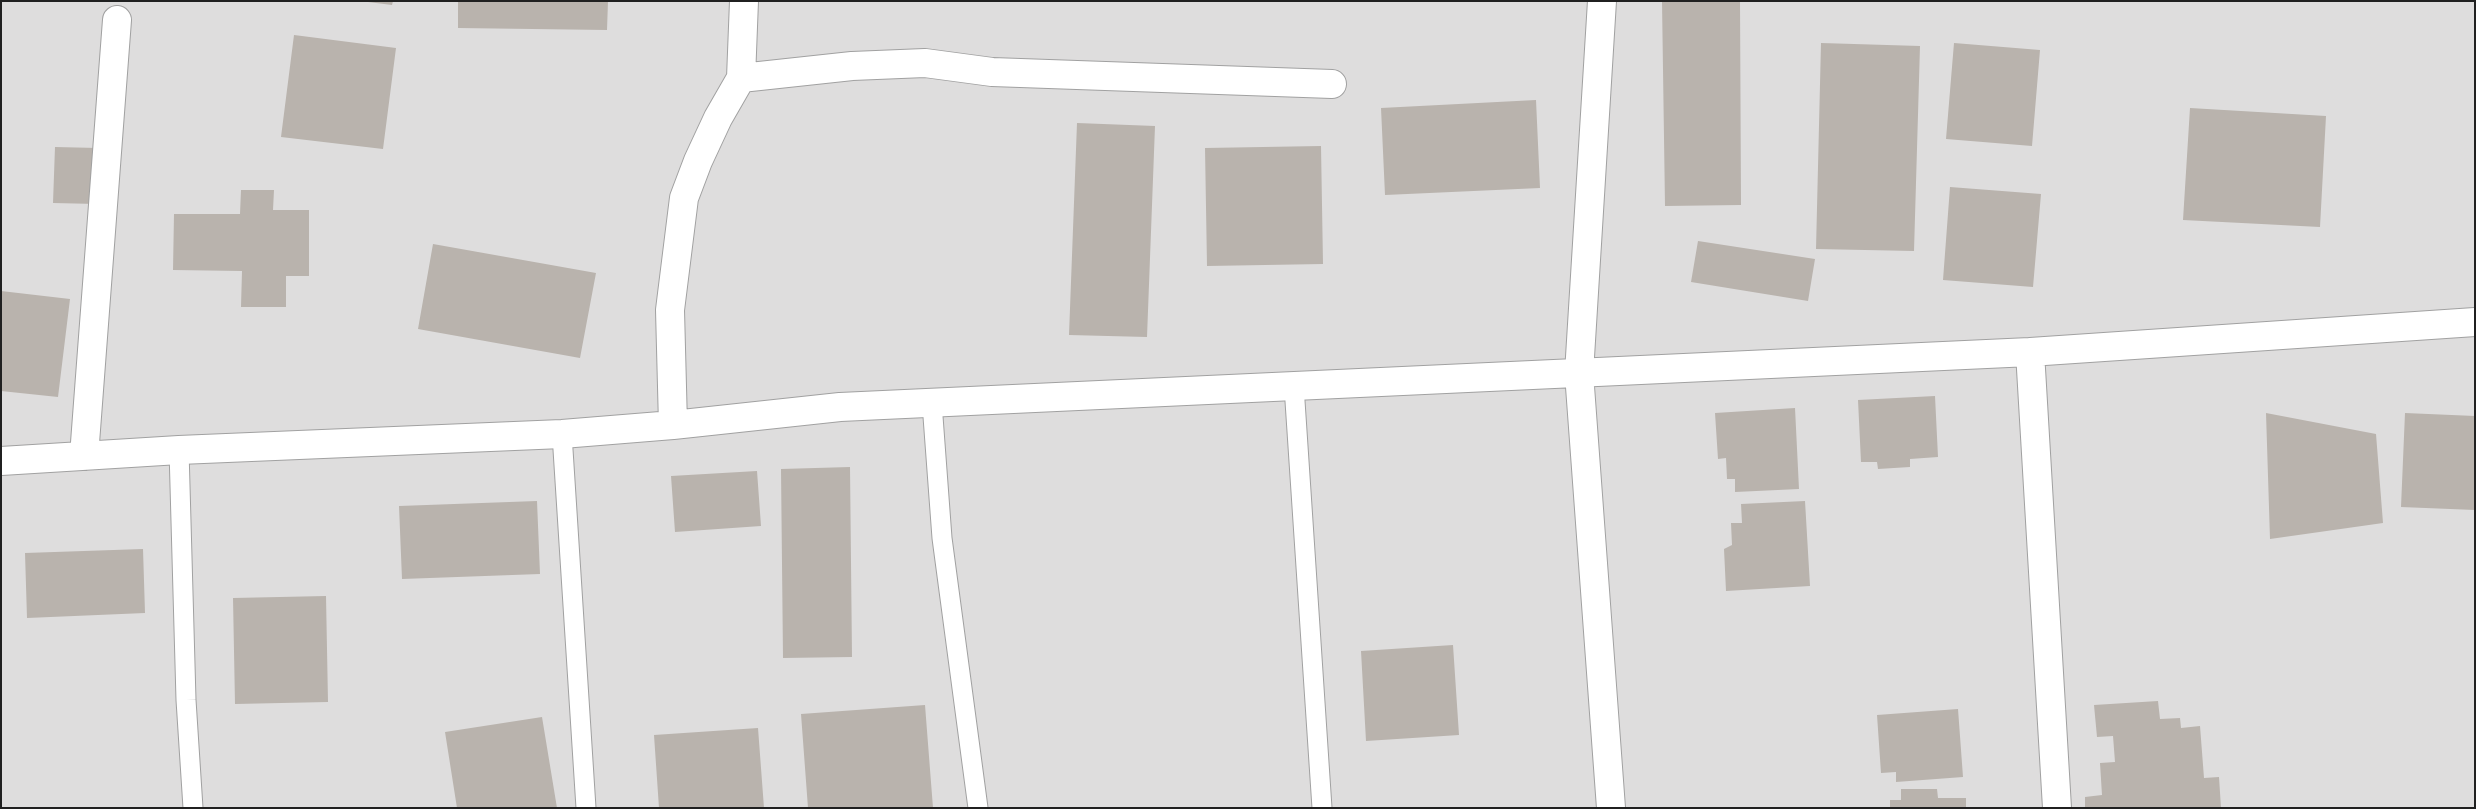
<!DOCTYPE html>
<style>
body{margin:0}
#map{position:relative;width:2476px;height:809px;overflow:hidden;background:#f0eee8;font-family:Helvetica,sans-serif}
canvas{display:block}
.frame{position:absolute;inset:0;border:2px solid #202020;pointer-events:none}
</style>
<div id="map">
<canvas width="2476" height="809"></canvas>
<div class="frame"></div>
</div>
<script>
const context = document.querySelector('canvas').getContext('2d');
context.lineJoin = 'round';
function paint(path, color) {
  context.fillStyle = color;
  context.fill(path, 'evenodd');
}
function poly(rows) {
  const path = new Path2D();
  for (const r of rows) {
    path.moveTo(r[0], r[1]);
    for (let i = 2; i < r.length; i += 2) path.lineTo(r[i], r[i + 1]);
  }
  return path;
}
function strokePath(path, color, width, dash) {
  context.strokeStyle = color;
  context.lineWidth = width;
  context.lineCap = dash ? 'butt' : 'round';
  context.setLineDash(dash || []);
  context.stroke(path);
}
const residential = poly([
 [1,1,2475,1,2475,808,1,808]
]);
const building = poly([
 [360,1,393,1,392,5],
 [458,1,608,1,607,30,458,28],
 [1662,1,1740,1,1741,205,1665,206],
 [294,35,396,48,383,149,281,137],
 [1821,43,1920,46,1914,251,1816,249],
 [1954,43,2040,50,2032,146,1946,139],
 [1536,100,1540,188,1385,195,1381,108],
 [2190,108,2326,116,2320,227,2183,220],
 [1077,123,1155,126,1147,337,1069,335],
 [1321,146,1323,264,1207,266,1205,148],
 [55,147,98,148,97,204,53,203],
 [1950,187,2041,194,2033,287,1943,280],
 [241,190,274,190,273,210,309,210,309,276,286,276,286,307,241,307,242,271,173,270,174,214,240,214],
 [1698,241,1815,259,1808,301,1691,282],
 [433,244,596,273,580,358,418,329],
 [1,291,70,299,58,397,1,391],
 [1935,396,1938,457,1910,459,1910,467,1878,469,1877,462,1861,462,1858,400],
 [1795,408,1799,489,1735,492,1735,479,1727,479,1726,458,1718,459,1715,413],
 [2266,413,2376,434,2383,523,2270,539],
 [2405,413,2475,416,2475,510,2401,507],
 [850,467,852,657,783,658,781,469],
 [757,471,761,526,675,532,671,476],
 [537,501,540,574,402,579,399,506],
 [1805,501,1810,586,1726,591,1724,549,1732,545,1731,523,1742,523,1741,504],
 [143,549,145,613,27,618,25,553],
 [326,596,328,702,235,704,233,598],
 [1453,645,1459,735,1366,741,1361,651],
 [2158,701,2160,719,2180,718,2181,728,2200,726,2204,778,2219,777,2221,808,2085,808,2085,797,2102,795,2100,763,2115,762,2113,736,2097,737,2094,705],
 [925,705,933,808,808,808,801,714],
 [1958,709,1963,777,1896,782,1896,772,1881,773,1877,715],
 [542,717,557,808,457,808,445,732],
 [758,728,764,808,659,808,654,735],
 [1901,789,1937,789,1938,798,1966,798,1966,808,1890,808,1890,800,1901,800]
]);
const service = poly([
 [1294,386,1322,808],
 [932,403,942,538,978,808],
 [562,434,586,808],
 [179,450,186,700,193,808]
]);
const minor = poly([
 [1602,1,1579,373,1611,808],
 [741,78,852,66,925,63,992,72,1332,84],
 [2030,352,2057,808],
 [673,425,670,310,684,198,698,161,718,118,741,78,744,1],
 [84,456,117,20],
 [1,461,179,450,562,434,673,425,840,407,2030,352,2475,322]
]);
paint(residential, '#dedddd');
paint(building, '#b9b3ad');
strokePath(service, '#a1a1a1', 21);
strokePath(minor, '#a1a1a1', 30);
strokePath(service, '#fff', 19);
strokePath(minor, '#fff', 28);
</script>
